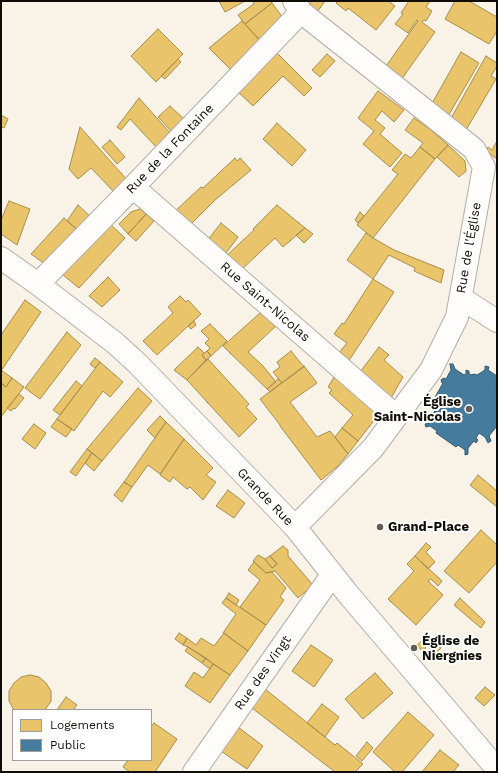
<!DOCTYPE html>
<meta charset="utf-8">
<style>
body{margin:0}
#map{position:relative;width:498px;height:773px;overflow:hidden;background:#f8f2e7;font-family:"Work Sans",sans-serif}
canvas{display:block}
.frame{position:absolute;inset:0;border:2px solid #100d07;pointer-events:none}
.legend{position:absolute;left:12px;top:709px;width:140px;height:52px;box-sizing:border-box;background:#fff;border:1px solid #9f9e9c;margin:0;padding:5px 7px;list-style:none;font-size:12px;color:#100d07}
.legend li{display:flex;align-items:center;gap:8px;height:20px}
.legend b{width:20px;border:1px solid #9f9e9c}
</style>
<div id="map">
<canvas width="498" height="773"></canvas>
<div class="frame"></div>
<ul class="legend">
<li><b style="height:11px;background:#e9c46a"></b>Logements</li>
<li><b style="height:11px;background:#457b9d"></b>Public</li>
</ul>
</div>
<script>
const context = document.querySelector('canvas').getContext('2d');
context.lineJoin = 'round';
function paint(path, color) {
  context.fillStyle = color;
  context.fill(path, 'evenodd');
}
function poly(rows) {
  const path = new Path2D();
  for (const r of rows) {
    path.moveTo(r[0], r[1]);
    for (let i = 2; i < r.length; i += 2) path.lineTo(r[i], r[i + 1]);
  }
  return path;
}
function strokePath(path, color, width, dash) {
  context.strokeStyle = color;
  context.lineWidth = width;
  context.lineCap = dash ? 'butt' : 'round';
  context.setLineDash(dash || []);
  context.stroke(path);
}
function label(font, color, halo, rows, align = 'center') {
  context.font = font + ' "Work Sans",sans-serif';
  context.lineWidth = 4;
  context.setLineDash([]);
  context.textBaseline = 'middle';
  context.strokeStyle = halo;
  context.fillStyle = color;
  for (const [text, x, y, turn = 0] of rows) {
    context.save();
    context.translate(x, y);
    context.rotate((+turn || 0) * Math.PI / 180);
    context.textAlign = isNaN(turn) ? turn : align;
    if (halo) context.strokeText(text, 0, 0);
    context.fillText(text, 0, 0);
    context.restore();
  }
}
const homes = poly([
 [219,1,245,1,225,12,219,1],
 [253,1,271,1,272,3,245,24,238,15,254,4,253,1],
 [312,1,325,1,318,11,309,5,312,1],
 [338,1,388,1,395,6,376,30,348,8,346,11,336,3,338,1],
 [409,1,430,1,426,7,432,11,426,21,424,20,422,22,435,32,401,80,386,66,418,21,417,20,408,33,395,24,403,14,401,13,409,1],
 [455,1,469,1,497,17,497,31,489,44,445,19,455,1],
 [272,3,283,18,259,40,245,24,272,3],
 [242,21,261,41,232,71,209,48,242,21],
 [158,29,183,54,156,82,131,56,158,29],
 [275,51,312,88,304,96,283,76,253,106,236,90,275,51],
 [461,52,479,63,447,118,431,105,461,52],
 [327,54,335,61,320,77,312,70,327,54],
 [486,56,497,63,497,66,491,76,496,79,466,130,450,120,486,56],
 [178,59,181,62,165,79,161,76,178,59],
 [378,91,404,110,394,122,382,111,375,120,385,128,380,134,402,153,390,167,363,144,374,131,358,118,378,91],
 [139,98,171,134,158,149,130,119,121,130,117,127,139,98],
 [170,106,185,120,173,133,158,117,170,106],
 [1,115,8,119,4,128,1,127,1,115],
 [414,118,431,130,448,145,435,159,420,147,423,143,405,130,414,118],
 [277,123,306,150,292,166,263,139,277,123],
 [80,127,128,181,116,194,91,168,78,179,69,169,80,127],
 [110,140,125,157,117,164,102,147,110,140],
 [497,141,497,159,486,151,488,147,492,150,497,141],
 [448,145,465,161,466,171,459,177,437,157,448,145],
 [420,147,435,159,373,238,357,225,398,174,392,170,405,154,411,158,420,147],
 [235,158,237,161,240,158,251,170,215,200,189,226,174,212,201,187,203,188,235,158],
 [9,201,30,209,17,245,1,234,1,220,9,201],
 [78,205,93,219,80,232,67,221,78,205],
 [277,205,305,228,283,247,275,238,239,272,224,258,254,230,253,229,277,205],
 [140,209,146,214,128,234,119,224,131,212,140,209],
 [360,212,364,216,358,223,355,220,360,212],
 [146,214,154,221,136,241,128,234,146,214],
 [64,218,80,232,45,264,31,254,64,218],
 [221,223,238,237,223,257,206,242,221,223],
 [110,224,125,238,79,288,63,275,110,224],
 [305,228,313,234,304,243,296,235,305,228],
 [366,233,373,238,394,250,444,270,441,283,414,271,415,268,389,255,373,279,347,260,366,233],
 [108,277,120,290,102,307,89,296,108,277],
 [373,279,394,292,348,362,338,354,347,343,334,334,342,323,344,324,373,279],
 [180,296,186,302,188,300,201,314,157,355,143,341,173,313,168,307,180,296],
 [25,300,41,312,1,371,1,335,25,300],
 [260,313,276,326,248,352,263,366,276,382,267,389,223,346,260,313],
 [194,321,196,325,191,329,188,326,194,321],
 [210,324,227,341,211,356,207,351,210,348,205,343,209,339,201,331,210,324],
 [67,332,81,345,40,399,25,388,67,332],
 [198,347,204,353,202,355,206,360,187,380,174,370,198,347],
 [379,347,389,355,384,360,403,377,391,398,360,372,379,347],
 [207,351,211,356,206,360,202,355,207,351],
 [291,351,304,367,282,383,273,372,280,367,277,362,291,351],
 [95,358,100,362,95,368,90,364,95,358],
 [208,359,249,404,246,407,257,419,239,437,187,380,208,359],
 [100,362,123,382,110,397,103,391,74,431,57,419,100,362],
 [304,366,317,383,290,402,317,437,330,431,348,454,338,466,321,480,280,426,280,425,260,399,304,366],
 [1,370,12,378,6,387,1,383,1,370],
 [336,374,379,414,358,441,342,428,353,415,329,393,332,390,328,387,336,374],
 [12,378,24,387,1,417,1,383,6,387,12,378],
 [278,379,282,383,270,392,267,389,278,379],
 [76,381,82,386,60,415,53,410,76,381],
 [138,388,152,401,102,461,87,449,138,388],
 [19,394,24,398,15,409,14,408,11,411,7,408,19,394],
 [160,416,166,422,155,438,147,430,160,416],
 [57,419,72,429,66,437,51,427,57,419],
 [166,422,184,439,160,474,148,465,132,487,124,482,166,422],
 [34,424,46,433,35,449,22,439,34,424],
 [342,428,358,441,348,454,335,437,342,428],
 [184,439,213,468,206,475,216,482,203,500,190,487,187,489,173,477,170,482,160,475,184,439],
 [87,449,92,453,76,476,70,472,87,449],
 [92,453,102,461,94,471,85,463,92,453],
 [478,475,497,491,497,507,470,485,478,475],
 [124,482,132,487,122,502,114,495,124,482],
 [228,490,245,503,234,518,216,506,228,490],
 [481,530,497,545,497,562,469,593,444,571,481,530],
 [426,543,431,547,426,552,435,562,428,569,415,556,426,543],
 [283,546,288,550,288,556,313,585,298,598,275,571,266,573,253,561,258,555,265,559,272,568,277,564,270,556,283,546],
 [270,556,277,564,272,568,265,559,270,556],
 [415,556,442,581,438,586,431,579,428,581,443,595,416,625,388,599,414,571,407,564,415,556],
 [254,562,266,573,272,572,286,588,280,597,284,600,266,625,240,607,260,580,248,570,254,562],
 [229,593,239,600,236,605,226,598,229,593],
 [226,598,266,625,248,651,223,633,236,614,222,603,226,598],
 [460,598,485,622,481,628,454,605,460,598],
 [179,633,187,638,183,645,175,639,179,633],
 [224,633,248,651,230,675,188,647,183,645,187,638,196,645,201,638,214,646,224,633],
 [421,642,426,648,422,651,417,645,421,642],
 [434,642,441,648,435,654,429,648,434,642],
 [311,645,333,660,314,687,292,671,311,645],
 [188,647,206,658,202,663,185,651,188,647],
 [206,658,213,664,210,669,202,663,206,658],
 [213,664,230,675,210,703,185,686,194,672,203,678,213,664],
 [375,673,393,693,363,719,345,699,375,673],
 [30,675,39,677,46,683,51,691,51,701,45,710,14,710,9,701,9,691,14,683,21,677,30,675],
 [485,687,495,695,484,706,475,698,485,687],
 [265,689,335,745,337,743,363,764,355,772,335,772,252,708,265,689],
 [66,697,77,705,73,710,57,710,66,697],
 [322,704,339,717,325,737,307,723,322,704],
 [408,712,434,735,402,772,395,772,373,752,408,712],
 [154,723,177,739,155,772,130,772,123,767,128,760,151,760,151,727,154,723],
 [238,727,263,746,247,769,221,751,238,727],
 [367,742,373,748,362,761,356,756,367,742],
 [440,750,459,765,453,772,422,772,440,750]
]);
const public = poly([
 [450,364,453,364,455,369,464,375,466,374,466,370,469,371,469,374,471,375,474,374,477,375,485,370,485,366,489,367,488,370,497,376,496,388,497,389,497,426,489,436,491,441,488,443,485,437,479,433,476,438,478,440,476,443,474,441,468,448,468,454,465,455,465,450,458,445,456,447,436,433,437,431,430,426,426,427,425,424,430,423,436,415,433,413,435,411,438,412,441,407,435,402,430,403,429,399,434,399,443,383,442,383,441,380,442,379,444,378,446,379,451,370,450,364]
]);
const street = poly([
 [294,1,301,12,474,149,484,167,457,317,431,370,373,448,295,527],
 [133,187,396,416],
 [38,284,133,187,301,12],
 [461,298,497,321],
 [194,772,332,575]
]);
const secondary = poly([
 [1,258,38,284,115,343,138,364,295,527,348,594,497,769]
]);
const markers = [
 [469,409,4,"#615d55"],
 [380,527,4,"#615d55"],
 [414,648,4,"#615d55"]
];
const streetNames = [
 ["Rue de la Fontaine",170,149,-46],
 ["Rue de l'Église",469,248,-80],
 ["Rue Saint-Nicolas",265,302,41],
 ["Grande Rue",265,497,46],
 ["Rue des Vingt",263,673,-55]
];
const poiNames = [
 ["Église",461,402,"right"],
 ["Saint-Nicolas",461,417,"right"],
 ["Grand-Place",388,527],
 ["Église de",422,641],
 ["Niergnies",422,656]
];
paint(homes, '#e9c46a');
strokePath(homes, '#a88d4c', 1);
paint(public, '#457b9d');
strokePath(public, '#355a70', 1);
strokePath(street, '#b4afa7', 24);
strokePath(secondary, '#b4afa7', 24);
strokePath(street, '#fefdfb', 22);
strokePath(secondary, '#fefdfb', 22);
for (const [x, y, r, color] of markers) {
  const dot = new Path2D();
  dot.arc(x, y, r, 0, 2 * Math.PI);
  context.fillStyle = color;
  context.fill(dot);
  strokePath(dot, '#fff', 1.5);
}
label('13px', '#100d07', '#fff', streetNames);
label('bold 13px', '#100d07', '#fff', poiNames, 'left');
</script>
